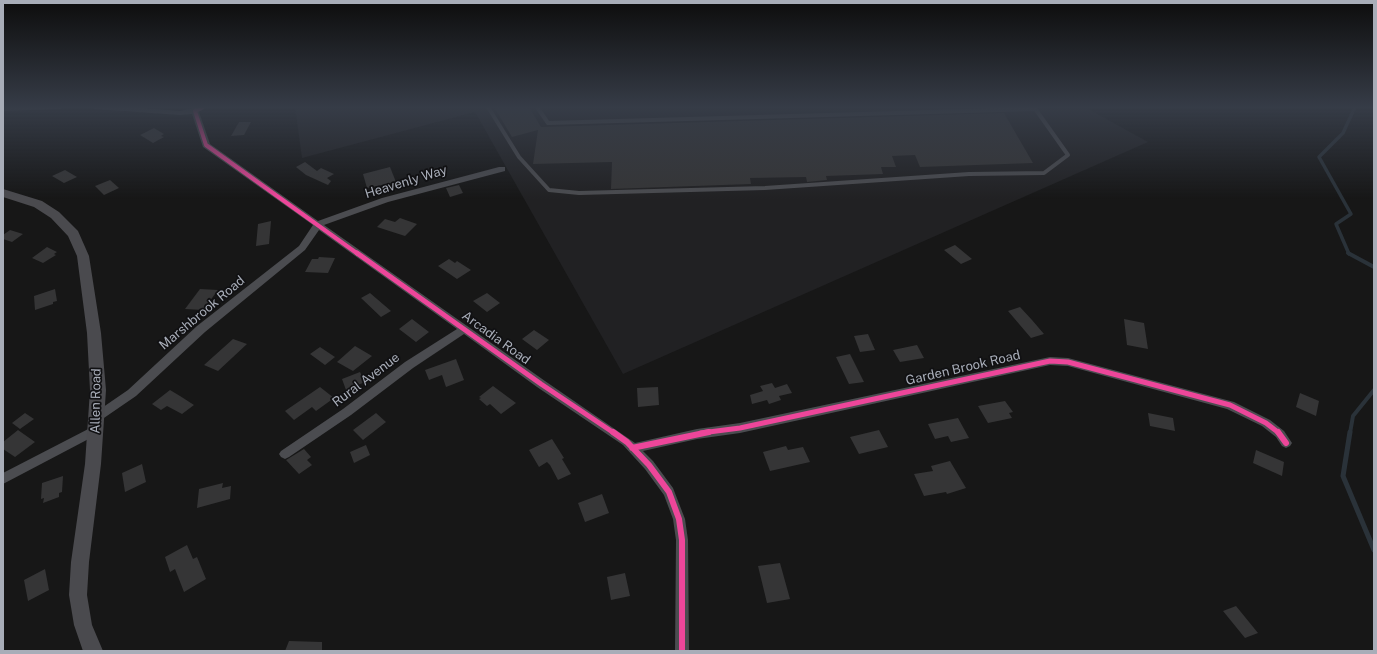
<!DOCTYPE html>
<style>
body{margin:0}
#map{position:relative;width:1377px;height:654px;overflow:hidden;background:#171717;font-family:"Public Sans",sans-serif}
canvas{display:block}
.frame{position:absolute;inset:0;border:4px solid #a8adb8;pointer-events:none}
</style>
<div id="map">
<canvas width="1377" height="654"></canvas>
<div class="frame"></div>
</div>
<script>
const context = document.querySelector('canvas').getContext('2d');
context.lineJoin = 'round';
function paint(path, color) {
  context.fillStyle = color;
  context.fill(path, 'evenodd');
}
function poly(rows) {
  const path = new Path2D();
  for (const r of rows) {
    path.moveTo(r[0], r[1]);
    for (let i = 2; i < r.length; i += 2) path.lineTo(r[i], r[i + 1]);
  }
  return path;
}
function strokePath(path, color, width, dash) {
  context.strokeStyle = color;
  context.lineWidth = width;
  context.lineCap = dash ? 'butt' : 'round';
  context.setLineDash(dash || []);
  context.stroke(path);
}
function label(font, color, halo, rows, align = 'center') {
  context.font = font + ' "Public Sans",sans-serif';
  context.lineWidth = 3.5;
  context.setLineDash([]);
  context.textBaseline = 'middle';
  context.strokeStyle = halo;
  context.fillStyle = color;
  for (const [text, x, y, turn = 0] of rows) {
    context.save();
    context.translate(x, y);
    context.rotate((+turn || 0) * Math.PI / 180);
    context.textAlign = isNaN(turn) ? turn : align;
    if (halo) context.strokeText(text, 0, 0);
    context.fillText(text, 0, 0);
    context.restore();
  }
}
const built = poly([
 [295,107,1085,107,1148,142,623,374,475,112,302,158]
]);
const streamFar2 = poly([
 [1349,254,1336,224,1351,214,1319,157,1343,133,1355,107]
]);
const streamFar1 = poly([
 [1348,253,1374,267],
 [1350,433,1353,416,1374,390]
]);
const stream = poly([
 [1350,432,1343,476,1374,550]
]);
const building = poly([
 [494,107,529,107,541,127,1004,113,1033,163,920,167,915,155,892,156,896,167,881,167,883,174,826,176,827,180,807,182,806,177,750,178,751,184,611,189,612,162,533,164,538,130,512,137],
 [239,122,251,122,244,135,231,136],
 [154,128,164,134,161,136,164,137,153,143,140,135],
 [305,162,317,171,321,168,334,174,327,178,331,181,328,185,306,175,296,167],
 [390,167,396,182,367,188,363,174],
 [65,170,77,177,64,183,52,176],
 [110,180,119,188,104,195,95,186],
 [459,185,463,193,450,197,446,188],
 [400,218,417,224,405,236,377,227,385,219,395,222],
 [271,221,269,244,256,246,258,224],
 [10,230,23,234,12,242,3,239,3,235],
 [955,245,972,259,961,264,944,250],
 [47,247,57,252,54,254,56,255,43,263,32,258],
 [319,257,335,258,328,273,305,272,312,259,318,259],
 [449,259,455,263,457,261,471,270,457,279,438,266],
 [55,289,57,301,53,302,53,304,35,310,34,296],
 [200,289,218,290,203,310,185,309],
 [370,293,391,311,381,317,361,298],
 [487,293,500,303,487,312,473,301],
 [1020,307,1032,320,1044,334,1031,338,1008,311],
 [412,319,429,332,416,342,399,329],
 [1124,319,1144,323,1148,349,1127,345],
 [534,330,549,340,537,350,522,339],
 [868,334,875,350,860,352,854,336],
 [233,339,247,344,218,371,204,365],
 [917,345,924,358,900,362,893,350],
 [355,346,372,356,353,371,337,362],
 [320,347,335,357,325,365,310,354],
 [850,354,864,382,849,384,836,357],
 [456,359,464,380,446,387,442,375,429,380,425,370],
 [360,372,365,382,346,390,342,379],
 [772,383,775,388,787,384,792,393,779,396,781,400,769,404,767,400,752,404,750,395,763,391,760,386],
 [493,386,516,403,501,414,490,404,487,406,479,399,481,398,479,397],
 [320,387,334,398,316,411,312,407,294,420,285,411],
 [658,387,659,405,638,407,637,388],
 [170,390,180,396,194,405,182,414,167,406,161,410,152,404],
 [1300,393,1319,401,1316,416,1296,407],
 [1005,401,1013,412,1009,413,1012,418,988,423,978,406],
 [25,413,34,419,20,429,12,423],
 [376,413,386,422,363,440,353,430],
 [1148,413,1173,418,1175,431,1150,426],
 [958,418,969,438,951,442,948,436,935,439,928,424],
 [18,430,35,442,15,457,3,449,3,442],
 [879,430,888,447,859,454,850,437],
 [552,439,564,458,562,459,571,474,558,480,550,465,547,462,539,467,529,450],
 [366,445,370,455,354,463,350,452],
 [786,446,788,450,803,447,810,462,770,471,763,452],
 [304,449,311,457,307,460,312,465,299,474,286,460],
 [1256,450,1284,462,1282,476,1253,463],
 [950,461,966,488,947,494,946,492,924,496,914,474,933,471,931,466],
 [142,464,146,482,125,492,122,473],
 [63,476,62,492,59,493,59,497,43,503,44,498,41,499,42,483],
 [223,483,222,488,231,486,230,499,197,508,199,489],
 [602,494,609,513,585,522,578,503],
 [187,545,193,559,197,557,206,579,184,592,175,569,170,572,165,557],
 [780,563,790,599,767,603,758,566],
 [45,569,49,590,28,601,24,580],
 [625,573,630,596,611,600,607,577],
 [1236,606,1258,633,1245,638,1223,611],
 [289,641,322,642,322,651,285,651]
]);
const lane = poly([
 [488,107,519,157,549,190,579,193,765,188,969,174,1044,173,1068,155,1034,107],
 [537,107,548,123,1035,109]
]);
const street = poly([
 [3,107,65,107,61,109,3,111,3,107],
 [90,107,130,107,180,111,197,107,207,107,199,112,210,144,318,221,382,198,499,167,505,167,505,171,388,202,324,225,545,381,635,443,697,429,740,423,1050,357,1068,358,1234,402,1270,420,1284,431,1292,443,1290,446,1286,448,1282,446,1276,437,1262,426,1227,409,1068,366,1050,365,740,433,697,439,643,451,653,461,673,488,685,519,688,540,689,651,675,651,676,540,673,519,664,495,645,469,623,445,537,387,464,334,413,368,351,415,289,457,285,459,281,457,279,454,281,451,343,409,405,362,457,329,319,230,305,250,205,332,136,396,101,420,97,422,93,420,91,417,93,414,128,390,197,326,299,246,313,225,203,147,192,114,180,115,94,109,90,107],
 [96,425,100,427,102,430,100,433,3,484,3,473,96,425]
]);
const secondary = poly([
 [3,189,42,201,59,212,78,231,89,256,101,333,106,390,101,464,89,562,87,595,92,625,103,651,83,651,74,625,69,595,71,562,85,464,90,390,87,333,77,256,68,236,51,218,34,207,3,197,3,189]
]);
const cyclewayFar2 = poly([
 [203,107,195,111,206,145,358,254]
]);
const cyclewayFar1 = poly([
 [357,253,541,384,614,433],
 [701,433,740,428,1050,361,1068,362,1230,405,1266,423,1279,433]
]);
const cycleway = poly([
 [613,432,627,442,649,465,669,492,679,519,682,540,682,651],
 [1278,432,1286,443],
 [632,448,709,432]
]);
const streetNames = [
 ["Heavenly Way",406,182,-17],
 ["Marshbrook Road",202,313,-40],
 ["Arcadia Road",496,338,36],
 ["Garden Brook Road",963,368,-13],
 ["Rural Avenue",366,380,-37],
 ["Allen Road",96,401,-89]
];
paint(built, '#212123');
strokePath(streamFar2, '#2a3239', 3.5);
strokePath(streamFar1, '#2a3239', 4);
strokePath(stream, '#2a3239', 5);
paint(building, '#353536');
strokePath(lane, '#4b4c50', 4);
paint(street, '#4b4c50');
paint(secondary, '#4a4a4e');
strokePath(cyclewayFar2, '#ed469a', 4);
strokePath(cyclewayFar1, '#ed469a', 5);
strokePath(cycleway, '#ed469a', 6);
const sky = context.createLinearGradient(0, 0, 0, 199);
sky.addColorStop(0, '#0d0d0d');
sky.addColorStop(0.54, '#363c47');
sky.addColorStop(1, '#363c4700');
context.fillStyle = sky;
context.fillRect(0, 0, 1377, 199);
label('13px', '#a8adb8', '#111113', streetNames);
</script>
